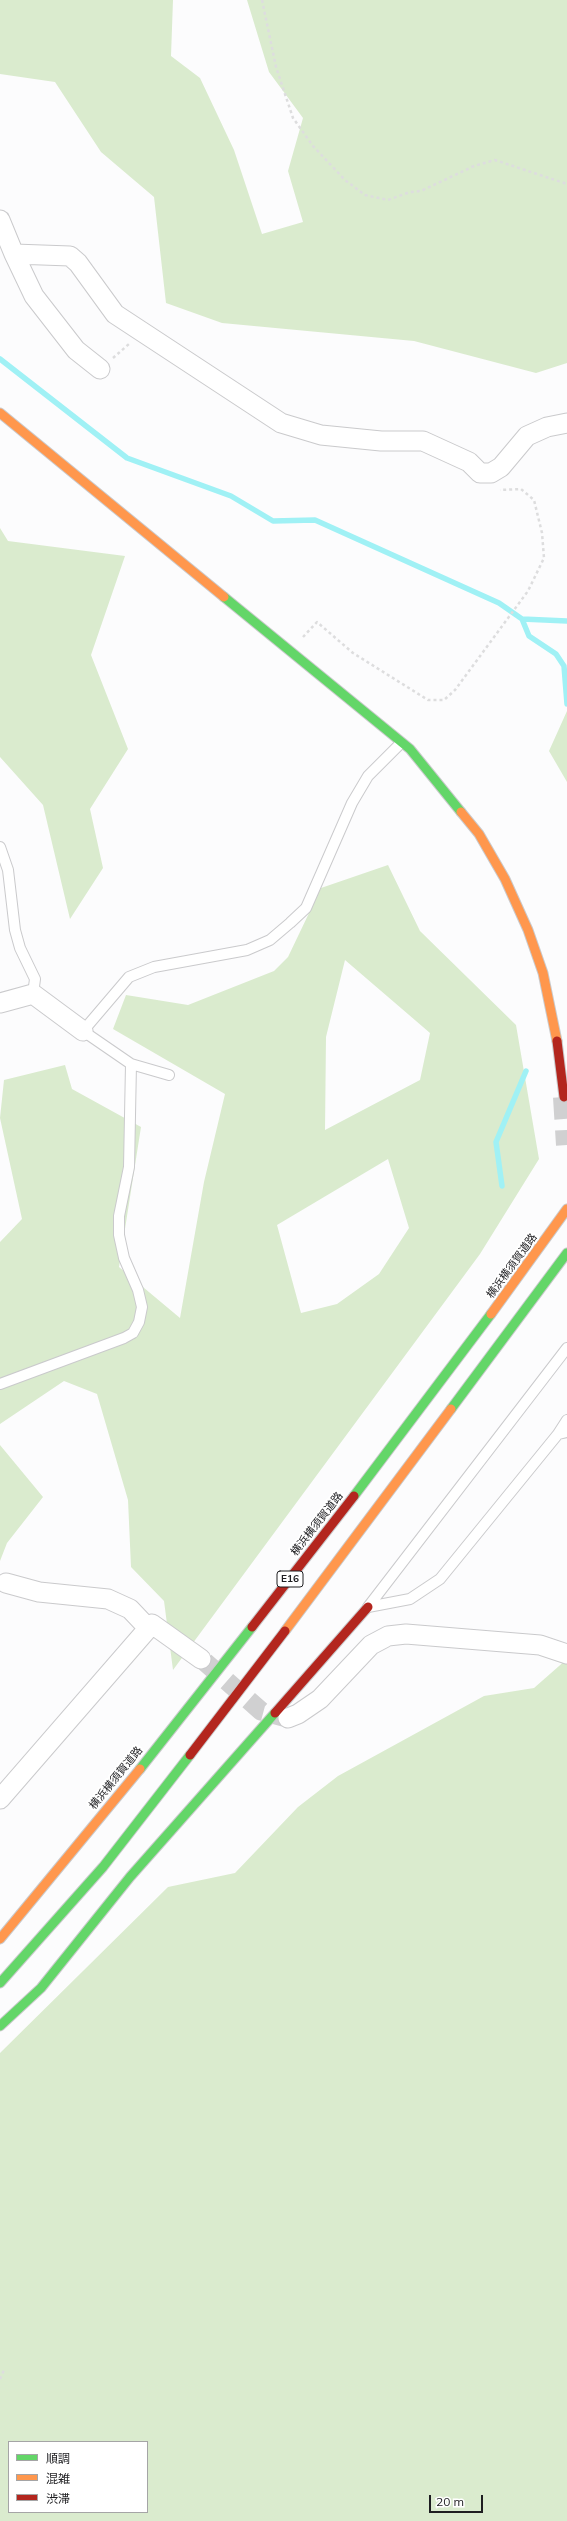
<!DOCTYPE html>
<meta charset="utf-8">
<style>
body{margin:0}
#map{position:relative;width:567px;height:2521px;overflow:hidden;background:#fcfcfd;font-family:Mulish,"Noto Sans JP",sans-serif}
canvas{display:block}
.legend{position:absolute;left:8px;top:2441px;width:140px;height:72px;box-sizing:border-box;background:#fff;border:1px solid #a5a5a6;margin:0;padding:5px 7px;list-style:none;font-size:12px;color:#1e1e21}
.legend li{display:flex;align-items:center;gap:8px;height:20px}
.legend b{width:20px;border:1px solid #a5a5a6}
.scale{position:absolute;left:429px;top:2495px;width:54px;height:18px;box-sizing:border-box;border:2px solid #1e1e21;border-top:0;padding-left:5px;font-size:12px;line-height:14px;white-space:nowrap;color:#1e1e21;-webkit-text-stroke:3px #fff;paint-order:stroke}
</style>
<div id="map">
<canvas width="567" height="2521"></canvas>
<ul class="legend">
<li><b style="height:5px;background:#63d668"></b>順調</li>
<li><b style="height:5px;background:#ff974d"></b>混雑</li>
<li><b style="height:5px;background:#b3261e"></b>渋滞</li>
</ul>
<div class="scale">20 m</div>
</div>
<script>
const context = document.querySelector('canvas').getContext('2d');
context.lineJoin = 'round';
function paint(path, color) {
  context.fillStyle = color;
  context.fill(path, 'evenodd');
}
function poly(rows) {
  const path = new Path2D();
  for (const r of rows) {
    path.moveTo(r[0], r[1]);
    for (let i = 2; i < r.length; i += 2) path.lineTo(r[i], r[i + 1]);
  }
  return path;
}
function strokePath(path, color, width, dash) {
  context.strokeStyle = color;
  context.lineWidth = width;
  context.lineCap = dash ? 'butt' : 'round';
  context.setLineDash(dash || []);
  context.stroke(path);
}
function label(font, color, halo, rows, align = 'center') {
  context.font = font + ' Mulish,"Noto Sans JP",sans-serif';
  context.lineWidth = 4;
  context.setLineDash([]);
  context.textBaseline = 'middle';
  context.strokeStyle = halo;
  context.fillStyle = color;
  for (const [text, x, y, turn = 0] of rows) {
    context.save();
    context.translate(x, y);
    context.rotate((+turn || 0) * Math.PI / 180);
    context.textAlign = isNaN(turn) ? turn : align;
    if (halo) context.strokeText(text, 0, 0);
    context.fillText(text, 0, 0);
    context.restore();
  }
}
const green = poly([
 [0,0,173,0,171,56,200,78,234,150,262,234,303,222,288,171,303,118,269,72,247,0,567,0,567,363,536,373,414,341,222,323,166,303,154,197,101,152,55,82,0,74],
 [0,528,8,541,125,556,91,655,128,749,90,809,103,868,70,919,43,805,0,757],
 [567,711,567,782,549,751],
 [388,865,420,931,516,1025,539,1159,480,1254,173,1670,164,1601,131,1567,128,1500,97,1394,64,1381,0,1424,0,1242,22,1219,0,1118,4,1080,65,1065,72,1089,141,1127,119,1267,180,1318,204,1182,225,1094,113,1029,126,995,188,1005,274,971,288,957,321,888],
 [345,960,430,1033,420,1080,325,1130,326,1037],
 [388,1159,409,1228,379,1274,337,1304,301,1313,277,1225],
 [0,1445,43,1497,7,1543,0,1561],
 [567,1659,567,2521,0,2521,0,2053,168,1887,235,1873,298,1807,338,1776,484,1696,534,1688],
 [9,2442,147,2442,147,2512,9,2512]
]);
const stream = poly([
 [0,359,127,458,231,496,273,521,315,520,499,603,522,619,567,621],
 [522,619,529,636,556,654,564,666,567,704],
 [502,1186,496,1142,526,1071]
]);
const streetTunnel = poly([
 [205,1662,261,1711,287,1718]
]);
const secondaryTunnel = poly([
 [564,1097,567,1145]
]);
const path = poly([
 [262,0,276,67,293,118,313,146,345,180,365,195,388,200,410,192,421,191,474,166,495,160,567,184],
 [113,358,129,344],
 [303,637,317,622,353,653,428,700,444,700,455,690,528,591,544,558,542,533,534,500,521,489,500,490],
 [0,2379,4,2370]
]);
const lane = poly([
 [0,847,8,870,15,930,20,948,35,979,33,994],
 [169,1075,131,1064,83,1031,129,977,154,967,247,950,270,940,290,923,306,908,352,803,368,776,401,743],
 [0,1384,124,1338,133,1333,139,1322,142,1307,138,1290,124,1258,119,1235,119,1216,129,1167,131,1064],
 [558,1434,567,1420],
 [368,1607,567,1348],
 [368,1607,410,1599,440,1579,558,1434,567,1432]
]);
const street = poly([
 [0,220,14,254,70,256,78,263,115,314,281,423,321,435,381,441,423,441,469,462,480,473,491,473,501,467,527,436,547,427,567,423],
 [14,254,34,296,76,350,100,369],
 [0,1003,33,994,83,1031],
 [6,1583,39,1592,108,1599,130,1609,148,1628],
 [288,1718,298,1714,320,1699,371,1645,388,1636,406,1634,540,1645,567,1654],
 [0,1799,152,1624,201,1659]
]);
const fast = poly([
 [224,597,410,749,461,812],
 [451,1409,567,1253],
 [354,1496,491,1314],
 [140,1769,252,1627],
 [0,1983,103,1867,190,1755],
 [0,2026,41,1988,130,1877,275,1713]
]);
const slow = poly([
 [0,413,224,597],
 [461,812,479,834,505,879,528,930,543,973,557,1041],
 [491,1314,567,1209],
 [285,1631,451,1409],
 [0,1939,140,1769]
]);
const jam = poly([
 [557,1041,564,1097],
 [252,1627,354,1496],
 [275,1713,368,1607],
 [190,1755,285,1631]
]);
const shields = [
 [290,1579,26]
];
const shieldNames = [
 ["E16",290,1579]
];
const streetNames = [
 ["横浜横須賀道路",512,1266,-54],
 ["横浜横須賀道路",317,1524,-52],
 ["横浜横須賀道路",116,1778,-51]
];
paint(green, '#daebce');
strokePath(stream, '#a0f1f5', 5.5);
strokePath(streetTunnel, '#d0d0d1', 19, [19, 10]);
strokePath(secondaryTunnel, '#d0d0d1', 22, [22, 11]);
strokePath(lane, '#cacacc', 12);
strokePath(street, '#cacacc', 21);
strokePath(fast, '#cacacc', 11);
strokePath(slow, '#cacacc', 11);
strokePath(jam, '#cacacc', 11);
strokePath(path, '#ddddde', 2.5, [3, 3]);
strokePath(lane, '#fff', 10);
strokePath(street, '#fff', 19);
strokePath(fast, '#63d668', 9);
strokePath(slow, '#ff974d', 9);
strokePath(jam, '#b3261e', 9);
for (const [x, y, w] of shields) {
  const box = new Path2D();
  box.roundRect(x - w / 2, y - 8, w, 16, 3);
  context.fillStyle = '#fff';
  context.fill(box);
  strokePath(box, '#1e1e21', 1);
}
label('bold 10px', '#1e1e21', null, shieldNames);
label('11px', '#1e1e21', '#fff', streetNames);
</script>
